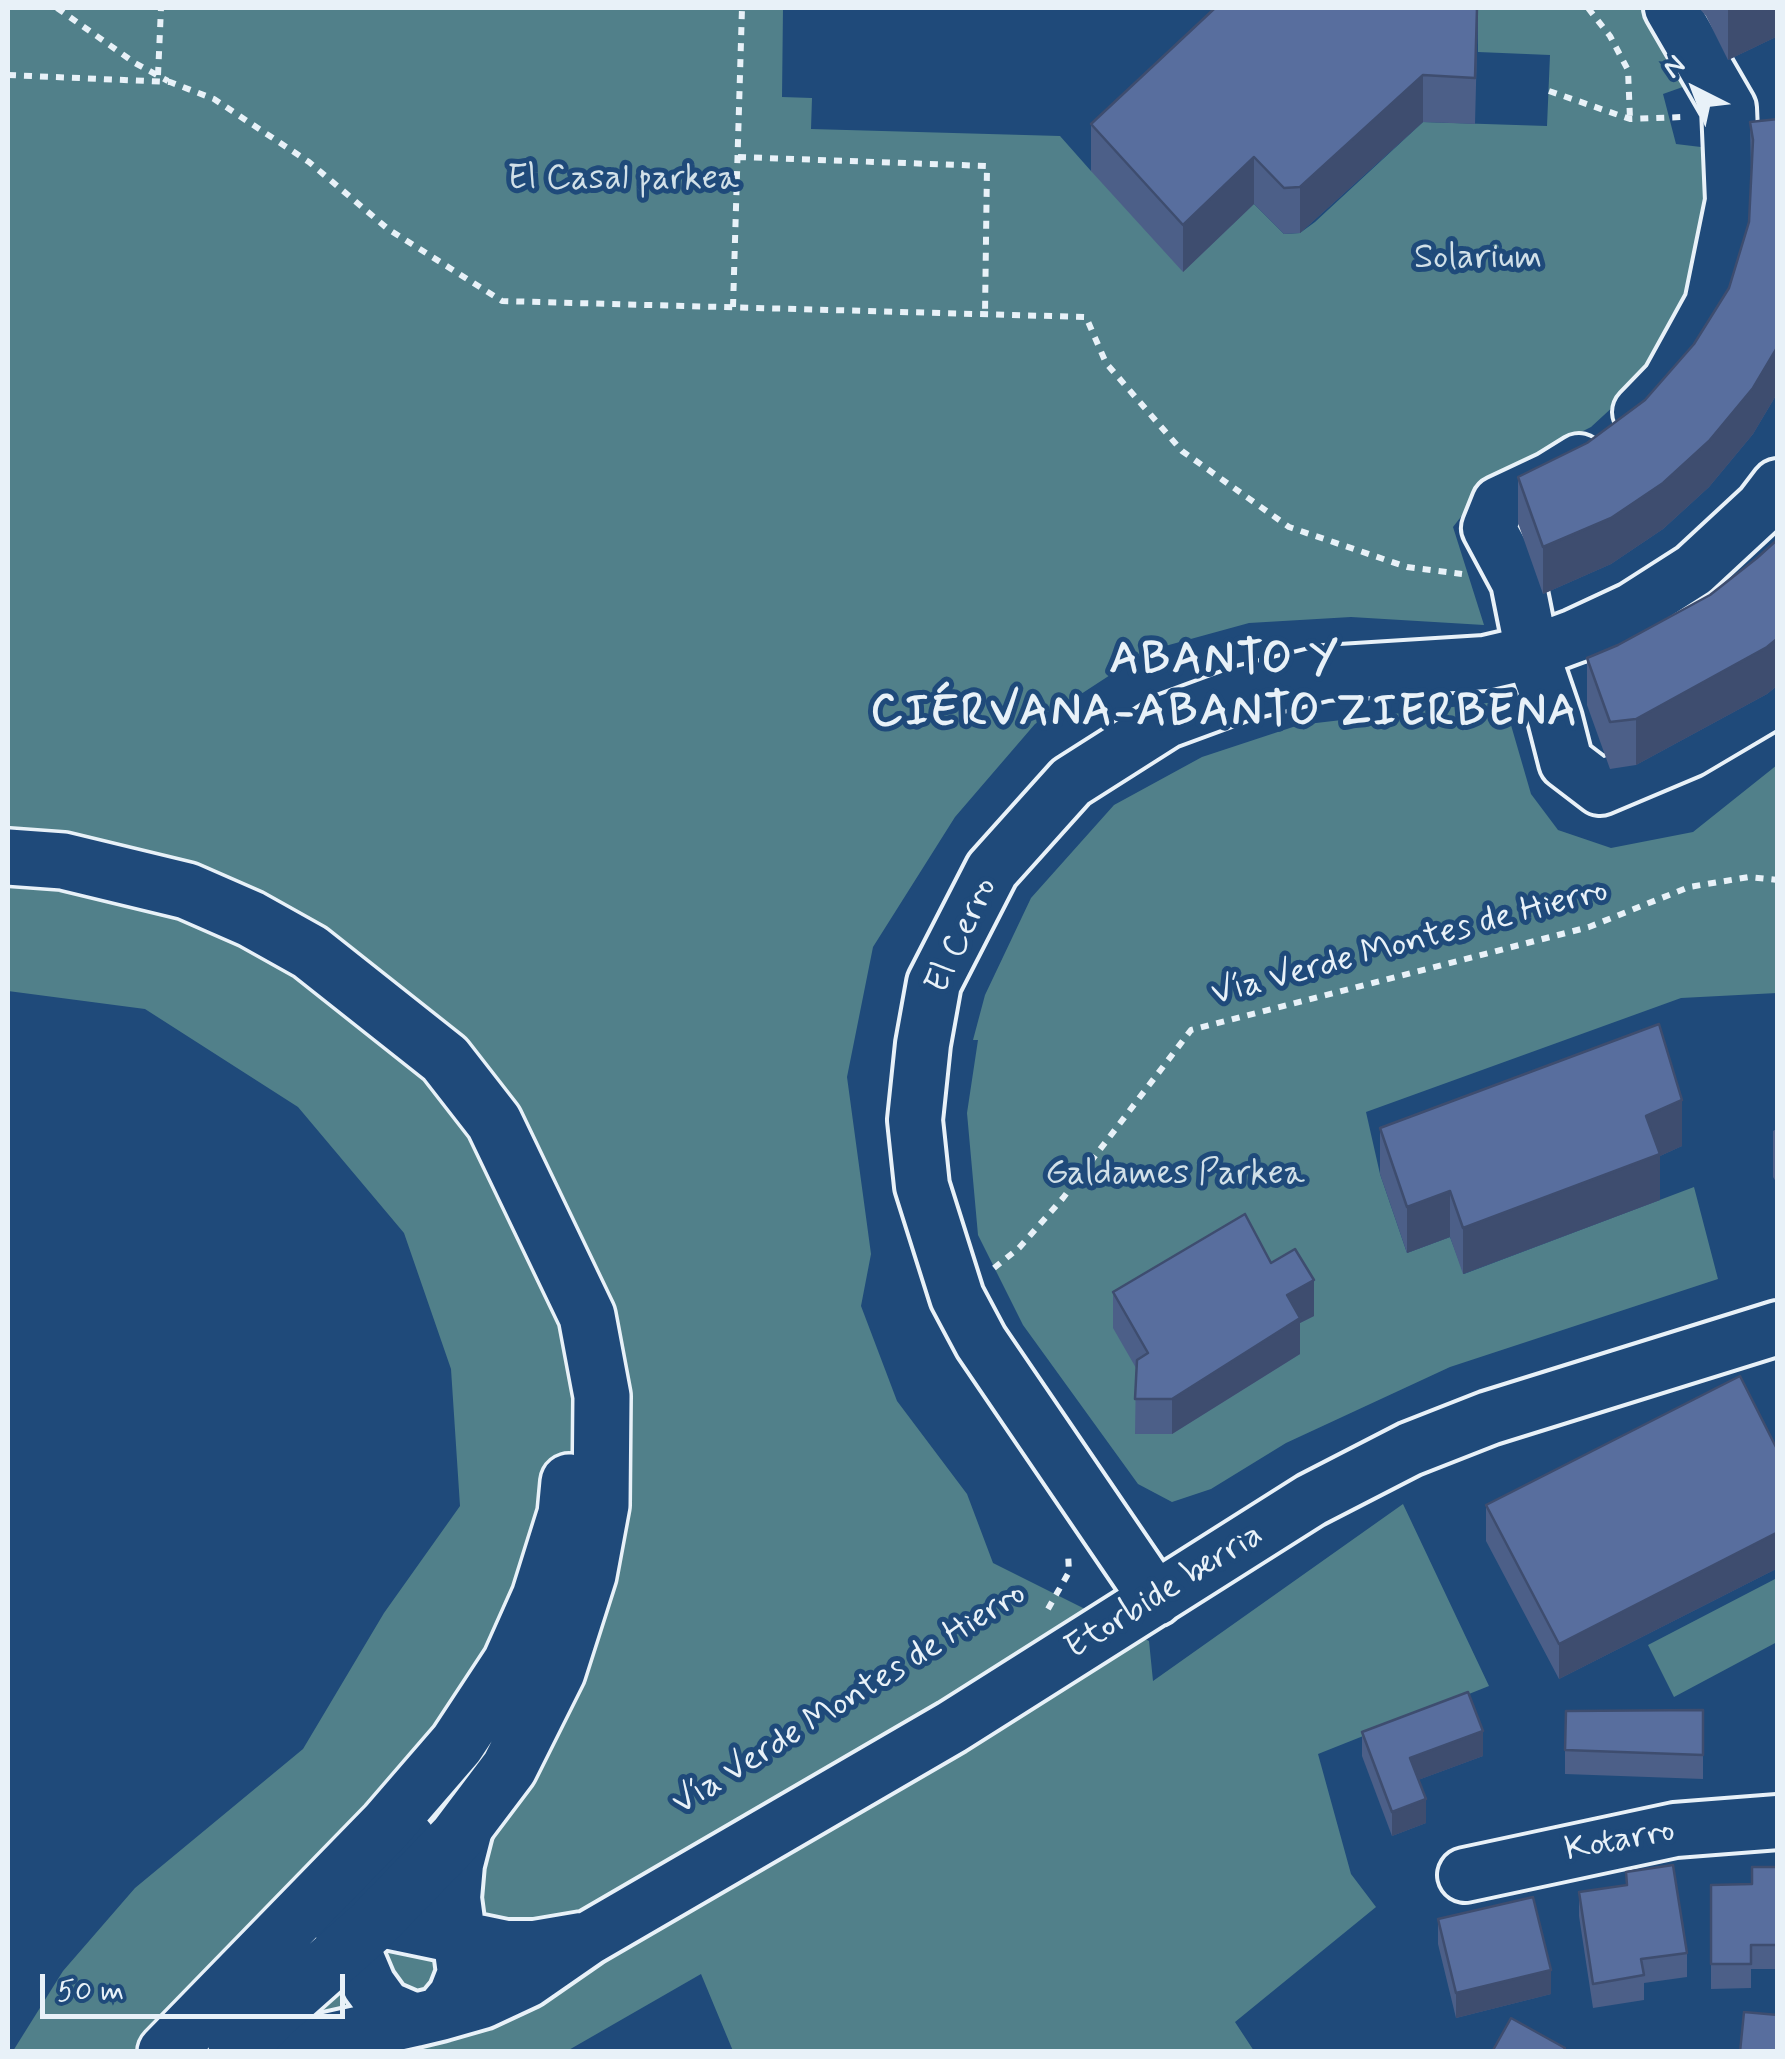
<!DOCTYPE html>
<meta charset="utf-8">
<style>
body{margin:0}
#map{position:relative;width:1785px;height:2059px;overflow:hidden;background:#1f4a7a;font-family:Mynerve,sans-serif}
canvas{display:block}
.frame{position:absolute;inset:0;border:10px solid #e8f1f8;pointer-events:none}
.north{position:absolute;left:1645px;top:40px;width:100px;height:100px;-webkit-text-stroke:8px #1f4a7a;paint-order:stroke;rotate:318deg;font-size:28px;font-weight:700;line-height:40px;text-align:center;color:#e8f1f8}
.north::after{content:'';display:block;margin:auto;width:35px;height:45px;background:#e8f1f8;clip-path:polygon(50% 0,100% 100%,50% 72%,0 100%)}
.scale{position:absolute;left:40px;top:1974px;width:305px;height:45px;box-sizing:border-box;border:5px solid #e8f1f8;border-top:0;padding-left:12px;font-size:30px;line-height:35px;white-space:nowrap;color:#e8f1f8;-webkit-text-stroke:8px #1f4a7a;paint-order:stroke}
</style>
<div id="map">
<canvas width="1785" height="2059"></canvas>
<div class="frame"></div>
<div class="north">N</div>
<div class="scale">50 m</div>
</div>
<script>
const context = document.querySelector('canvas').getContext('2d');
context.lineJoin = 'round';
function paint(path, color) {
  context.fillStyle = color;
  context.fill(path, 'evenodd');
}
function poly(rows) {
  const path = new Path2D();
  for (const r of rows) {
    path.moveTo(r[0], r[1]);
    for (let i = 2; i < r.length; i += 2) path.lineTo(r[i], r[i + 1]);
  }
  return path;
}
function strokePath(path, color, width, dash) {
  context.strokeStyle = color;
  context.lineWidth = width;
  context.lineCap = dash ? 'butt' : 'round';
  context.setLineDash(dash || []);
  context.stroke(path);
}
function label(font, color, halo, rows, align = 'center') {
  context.font = font + ' Mynerve,sans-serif';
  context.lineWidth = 10;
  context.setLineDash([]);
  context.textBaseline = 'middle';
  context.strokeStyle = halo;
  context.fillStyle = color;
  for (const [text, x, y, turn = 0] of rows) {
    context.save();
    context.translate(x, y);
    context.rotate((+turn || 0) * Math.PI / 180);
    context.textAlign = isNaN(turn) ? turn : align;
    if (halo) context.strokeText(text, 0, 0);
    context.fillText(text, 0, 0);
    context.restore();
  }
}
const green = poly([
 [8,8,783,8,782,97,812,98,811,129,1060,136,1091,171,1254,204,1284,234,1300,233,1315,222,1423,122,1547,126,1550,55,1478,52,1478,8,1649,8,1694,83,1663,94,1676,144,1709,148,1713,202,1695,289,1654,369,1591,427,1492,477,1453,527,1484,625,1351,617,1249,623,1147,651,1035,724,955,817,873,947,847,1077,871,1254,861,1306,897,1401,967,1494,993,1563,1149,1641,1153,1681,1403,1504,1489,1686,1318,1754,1351,1874,1376,1907,1235,2022,1254,2051,733,2051,701,1974,567,2051,13,2051,63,1971,135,1888,303,1749,384,1613,460,1506,451,1369,404,1233,298,1107,145,1009,8,991],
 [1504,701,1531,794,1558,830,1611,848,1693,832,1777,765,1777,993,1681,998,1366,1112,1380,1174,1407,1253,1450,1237,1464,1274,1694,1187,1718,1279,1450,1367,1286,1443,1211,1489,1172,1502,1138,1484,1023,1325,978,1235,967,1113,978,1040,973,1040,985,995,1031,898,1114,805,1202,757,1299,725],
 [1777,1578,1777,1642,1674,1697,1648,1645]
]);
const path = poly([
 [57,8,135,63,168,81],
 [1588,8,1610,36,1628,70,1630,119],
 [8,75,170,82,214,99,309,162,388,229,502,301,1086,317,1106,363,1182,451,1289,527,1407,567,1462,574],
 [158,75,161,8],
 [1549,91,1630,119,1683,117],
 [738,157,987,166,985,314],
 [733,307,742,8],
 [994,1268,1019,1248,1063,1198,1191,1030,1589,927,1689,887,1749,877,1778,880],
 [1048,1609,1069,1572,1068,1553]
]);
const minor = poly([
 [1640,412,1669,382,1712,304,1733,201,1729,108,1671,8],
 [1579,461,1550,479,1499,503,1489,528,1518,582,1532,652,1555,719,1566,762,1600,788,1690,750,1778,698],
 [1156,1599,981,1342,957,1297,922,1186,915,1120,923,1044,934,983,992,870,1071,782,1167,721,1243,693,1325,673,1485,663,1532,652,1575,636,1633,609,1694,570,1762,507,1778,486],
 [409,1839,363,1887,354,1940,358,1959,369,1985,385,2007,415,2020,440,2014,455,1996,464,1973,454,1898,457,1864,468,1821],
 [1465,1875,1675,1830,1778,1822],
 [339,1925,386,1922,506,1947,535,1947,582,1939],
 [440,2014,482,2002,527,1981,589,1938,952,1727,1311,1500,1410,1449,1489,1418,1778,1328],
 [272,2052,415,2020]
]);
const major = poly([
 [8,857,63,861,187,891,251,919,310,952,445,1059,494,1122,587,1316,602,1396,601,1505,588,1575,557,1672,509,1768,457,1837,370,1927,271,2015,236,2052],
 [166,2052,387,1825,457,1744,511,1662,540,1597,566,1514,569,1482]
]);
const wall = poly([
 [1478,8,1475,124,1423,122,1300,233,1284,234,1254,204,1183,272,1091,171,1091,124],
 [1699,8,1778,8,1778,36,1728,60,1706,16],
 [1778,119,1778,392,1753,434,1709,487,1663,529,1611,564,1543,594,1518,523,1518,477,1587,443,1645,400,1694,344,1729,288,1749,222,1751,175,1750,122],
 [1778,539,1778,685,1767,694,1636,765,1610,769,1587,705,1587,658,1618,645,1710,595,1757,558],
 [1380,1128,1682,1146,1660,1156,1660,1200,1463,1274,1450,1237,1407,1253,1380,1174],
 [1778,1128,1778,1185,1773,1177,1773,1131],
 [1271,1263,1314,1316,1300,1323,1300,1354,1172,1434,1135,1434,1136,1368,1113,1328,1113,1292],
 [1778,1451,1778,1568,1559,1679,1486,1541,1486,1505],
 [1703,1710,1703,1779,1565,1774,1565,1750],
 [1362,1732,1483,1756,1418,1780,1426,1823,1392,1836,1362,1756],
 [1778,1867,1778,1969,1751,1969,1751,1988,1711,1989,1711,1885,1752,1884],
 [1626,1872,1687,1953,1687,1977,1644,1983,1644,2000,1593,2008,1579,1916,1579,1892,1626,1885],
 [1438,1919,1551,1994,1456,2018,1438,1944]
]);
const shadedWall = poly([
 [1728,8,1778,8,1778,36,1728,60],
 [1423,75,1423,122,1300,233,1300,187],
 [1254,157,1254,204,1183,272,1183,225],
 [1778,346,1778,392,1753,434,1709,487,1663,529,1611,564,1543,594,1543,547],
 [1778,638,1778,685,1767,694,1636,765,1636,719],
 [1682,1100,1682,1146,1660,1156,1660,1200,1463,1274,1463,1228,1646,1116],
 [1450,1191,1450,1237,1407,1253,1407,1207],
 [1314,1280,1314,1316,1300,1323,1300,1354,1172,1434,1172,1399,1287,1295],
 [1778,1532,1778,1568,1559,1679,1559,1644],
 [1483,1731,1483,1756,1410,1783,1410,1758],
 [1426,1799,1426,1823,1392,1836,1392,1812],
 [1551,1970,1551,1994,1456,2018,1456,1993]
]);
const building = poly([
 [1215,8,1477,8,1475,78,1423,75,1300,187,1284,188,1254,157,1183,225,1091,124,1215,8],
 [1778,119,1778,346,1753,388,1709,441,1663,483,1611,518,1543,547,1518,477,1587,443,1645,400,1694,344,1729,288,1749,222,1753,140,1750,122,1778,119],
 [1778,539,1778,638,1767,647,1636,719,1610,722,1587,658,1618,645,1710,595,1757,558,1778,539],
 [1659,1024,1682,1100,1646,1116,1660,1154,1463,1228,1450,1191,1407,1207,1380,1128,1659,1024],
 [1245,1214,1271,1263,1295,1249,1314,1280,1287,1295,1300,1318,1172,1399,1135,1399,1137,1360,1148,1353,1113,1292,1245,1214],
 [1740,1376,1778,1451,1778,1532,1559,1644,1486,1505,1740,1376],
 [1468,1692,1483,1731,1410,1758,1426,1799,1392,1812,1362,1732,1468,1692],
 [1703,1710,1703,1755,1565,1750,1566,1711,1703,1710],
 [1673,1865,1687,1953,1641,1959,1644,1975,1593,1984,1579,1892,1627,1885,1626,1872,1673,1865],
 [1752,1867,1778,1867,1778,1945,1751,1945,1751,1964,1711,1964,1711,1885,1752,1884,1752,1867],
 [1533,1897,1551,1970,1456,1993,1438,1919,1533,1897],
 [1744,2012,1778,2015,1778,2052,1740,2052,1744,2012],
 [1511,2018,1565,2048,1563,2052,1492,2052,1511,2018]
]);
const parkNames = [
 ["El Casal parkea",623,181],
 ["Solarium",1478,260],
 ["Galdames Parkea",1175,1176]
];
const streetNames = [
 ["El Cerro",963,936,-65],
 ["Vía Verde Montes de Hierro",1410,944,-15],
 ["Etorbide berria",1165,1593,-32],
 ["Vía Verde Montes de Hierro",850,1700,-32],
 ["Kotarro",1620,1842,-11]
];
const districtNames = [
 ["ABANTO Y",1225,663],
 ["CIÉRVANA-ABANTO ZIERBENA",1225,715]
];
paint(green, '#51808a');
strokePath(minor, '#e8f1f8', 60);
strokePath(major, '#e8f1f8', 62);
strokePath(path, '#e8f1f8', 6, [8, 8]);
strokePath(minor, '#1f4a7a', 52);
strokePath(major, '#1f4a7a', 55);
paint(wall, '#4c5f88');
paint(shadedWall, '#3e4d6f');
paint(building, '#586e9e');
strokePath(building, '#3e4d6f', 2.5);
label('35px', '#d1e0e8', '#1f4a7a', parkNames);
label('35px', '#e8f1f8', '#1f4a7a', streetNames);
context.letterSpacing = '2.5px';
label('bold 45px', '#e8f1f8', '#1f4a7a', districtNames);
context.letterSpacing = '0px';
</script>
